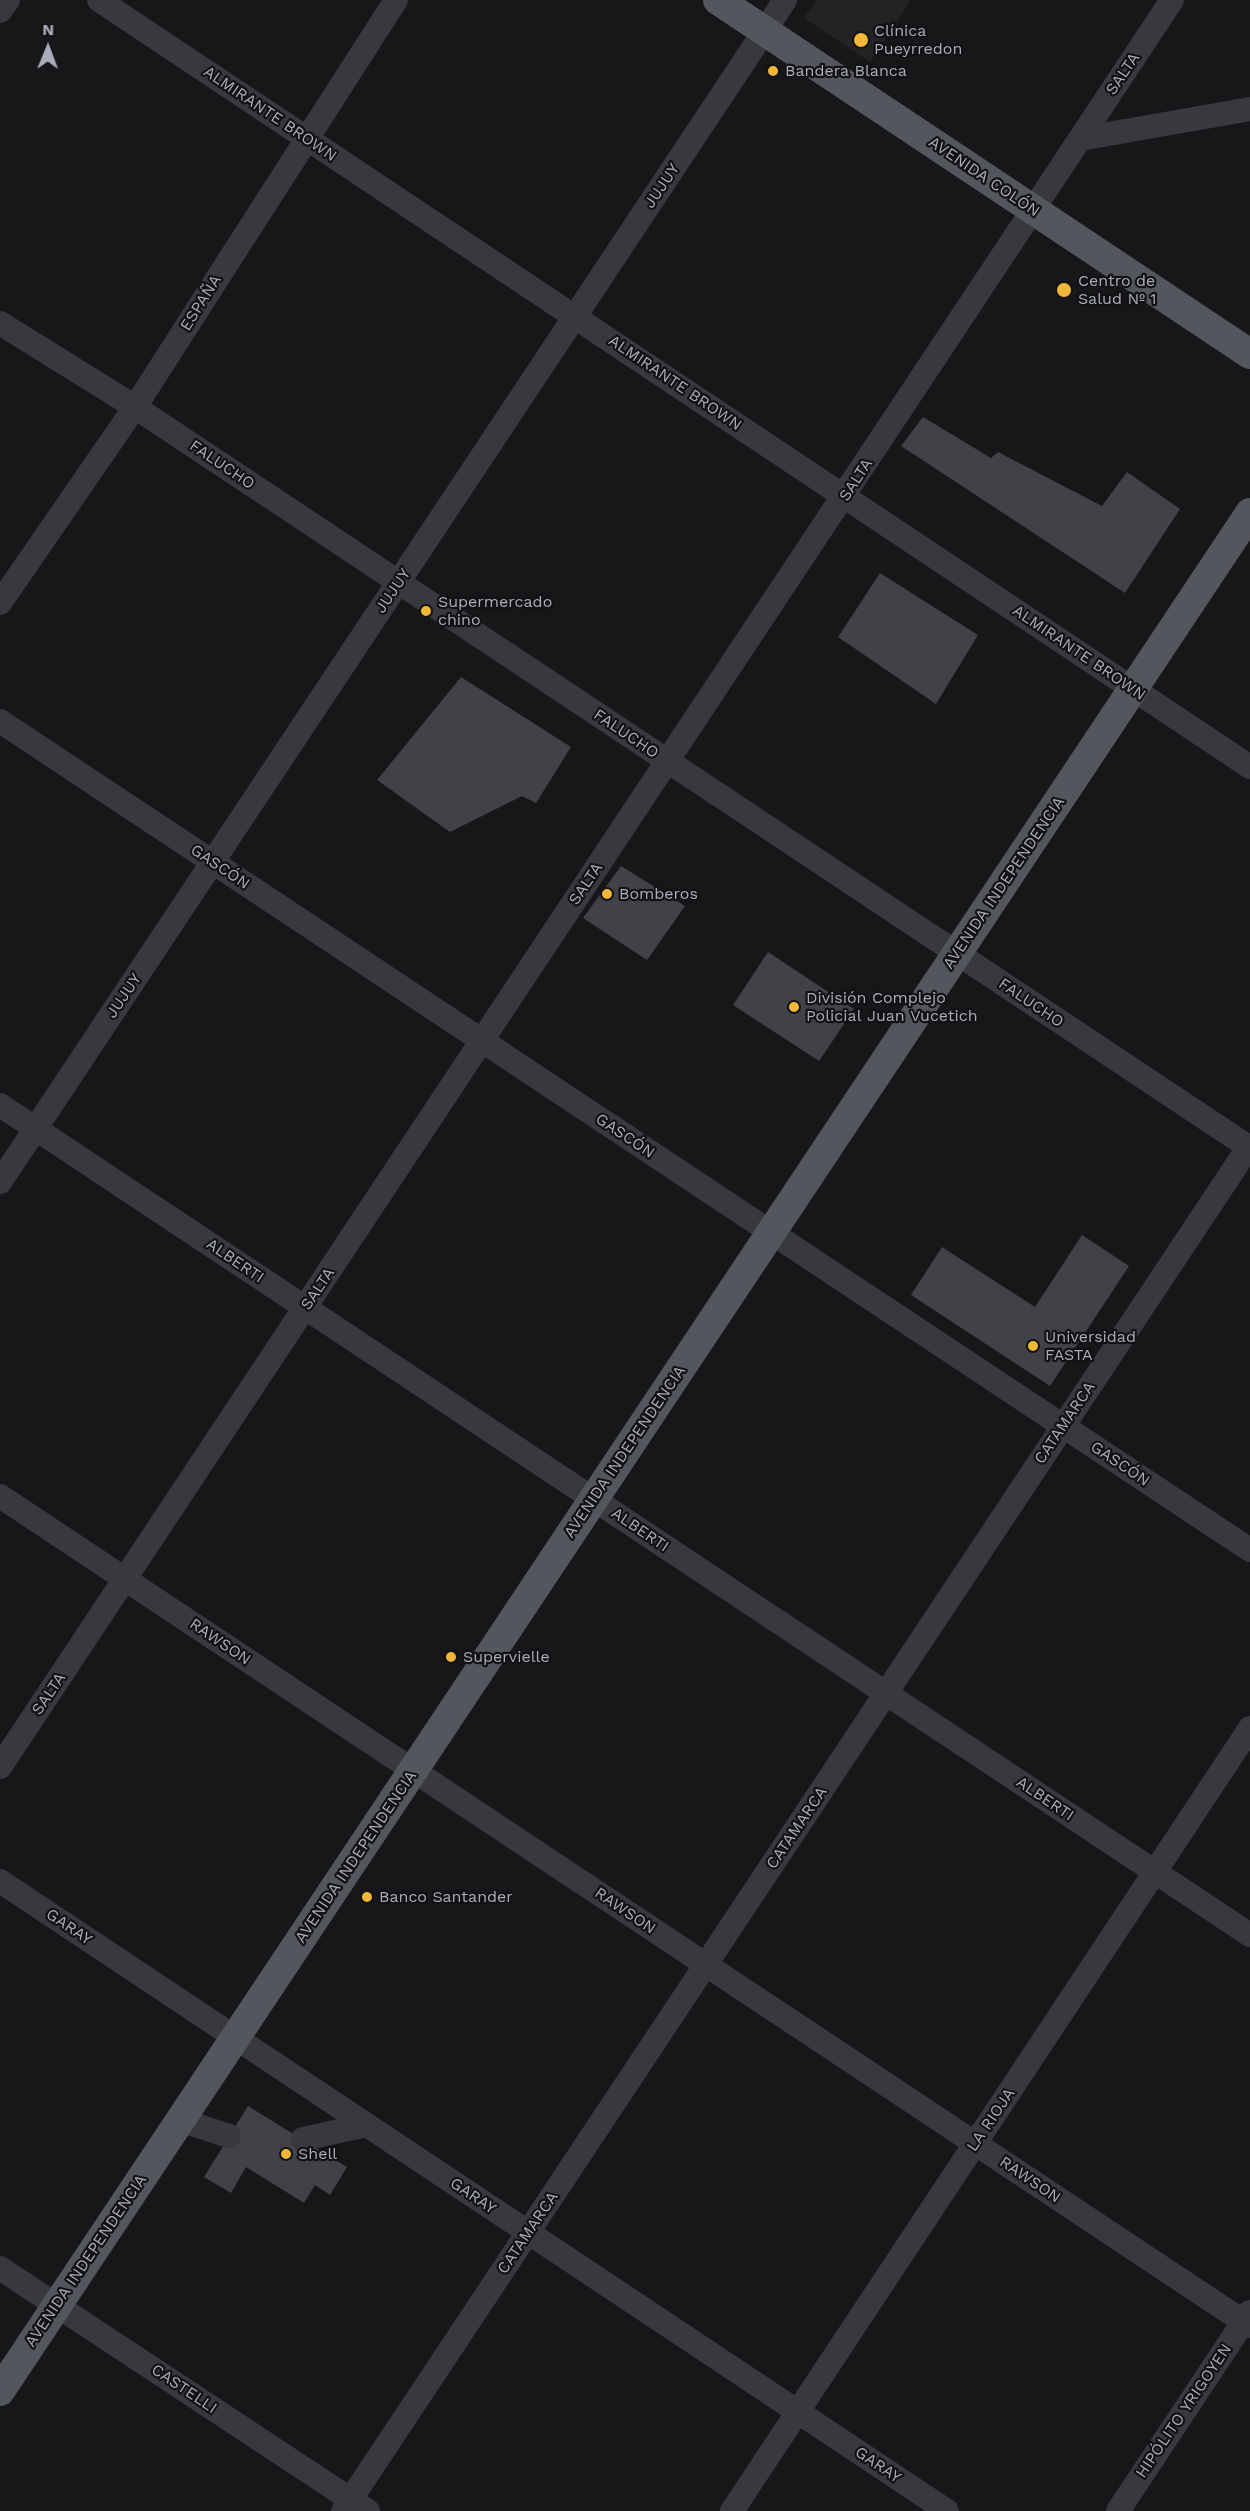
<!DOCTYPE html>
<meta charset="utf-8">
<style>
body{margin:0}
#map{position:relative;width:1250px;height:2511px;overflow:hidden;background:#171719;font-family:"Work Sans",sans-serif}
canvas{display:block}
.north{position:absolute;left:18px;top:18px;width:60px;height:60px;-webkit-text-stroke:4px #121214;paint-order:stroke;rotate:1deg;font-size:16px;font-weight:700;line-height:24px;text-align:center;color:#a9adb9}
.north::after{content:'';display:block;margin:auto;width:21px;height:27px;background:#a9adb9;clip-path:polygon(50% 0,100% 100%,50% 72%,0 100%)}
</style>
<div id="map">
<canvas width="1250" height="2511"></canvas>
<div class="north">N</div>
</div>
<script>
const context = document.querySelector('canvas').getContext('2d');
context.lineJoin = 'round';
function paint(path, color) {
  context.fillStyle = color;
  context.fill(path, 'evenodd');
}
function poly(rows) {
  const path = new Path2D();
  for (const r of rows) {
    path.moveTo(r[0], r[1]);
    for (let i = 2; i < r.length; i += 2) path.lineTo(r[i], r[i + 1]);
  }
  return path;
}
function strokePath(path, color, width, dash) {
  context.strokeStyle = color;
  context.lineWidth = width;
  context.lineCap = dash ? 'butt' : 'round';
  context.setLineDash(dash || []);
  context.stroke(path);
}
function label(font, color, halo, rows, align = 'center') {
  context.font = font + ' "Work Sans",sans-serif';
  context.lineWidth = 4.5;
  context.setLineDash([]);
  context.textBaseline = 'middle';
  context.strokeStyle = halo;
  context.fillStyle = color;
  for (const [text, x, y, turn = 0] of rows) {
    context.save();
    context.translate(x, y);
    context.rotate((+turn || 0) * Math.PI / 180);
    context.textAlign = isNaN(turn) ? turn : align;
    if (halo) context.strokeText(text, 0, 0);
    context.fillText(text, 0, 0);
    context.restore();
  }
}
const built = poly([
 [816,0,911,0,870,62,804,18]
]);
const building = poly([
 [923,417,991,458,998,452,1102,506,1127,472,1180,509,1125,593,901,446],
 [880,573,978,635,936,704,838,637],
 [461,677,571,747,536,803,522,796,450,832,377,780],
 [621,866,685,906,647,960,583,918],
 [768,952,854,1009,819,1061,733,1005],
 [1082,1235,1129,1266,1050,1386,911,1295,942,1247,1035,1307],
 [248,2106,347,2167,330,2195,315,2185,304,2203,246,2167,231,2193,204,2177]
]);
const minor = poly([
 [99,0,1250,767],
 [0,11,8,0],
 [1080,139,1250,109],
 [0,323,135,407,1250,1148],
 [0,603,135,407,396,0],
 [0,721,1250,1550],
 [0,1105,1250,1935],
 [0,1182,785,0],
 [0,1496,1250,2326],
 [0,1767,1172,0],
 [0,1881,947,2511],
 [180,2120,229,2136],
 [303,2139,367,2125],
 [0,2268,368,2511],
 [343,2511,1250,1145],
 [732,2511,1250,1728],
 [1118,2511,1250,2312]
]);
const major = poly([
 [718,0,1250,354],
 [0,2391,1250,513]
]);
const markers = [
 [861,40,8,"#f0b738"],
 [773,71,6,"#f0b738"],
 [1064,290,8,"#f0b738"],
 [426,611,6,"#f0b738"],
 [607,894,6,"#f0b738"],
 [794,1007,6,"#f0b738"],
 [1033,1346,6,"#f0b738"],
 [451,1657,6,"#f0b738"],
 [367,1897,6,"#f0b738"],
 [286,2154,6,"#f0b738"]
];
const poiNames = [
 ["Clínica",874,31],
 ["Pueyrredon",874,49],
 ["Bandera Blanca",785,71],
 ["Centro de",1078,281],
 ["Salud Nº 1",1078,299],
 ["Supermercado",438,602],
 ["chino",438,620],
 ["Bomberos",619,894],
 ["División Complejo",806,998],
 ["Policial Juan Vucetich",806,1016],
 ["Universidad",1045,1337],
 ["FASTA",1045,1355],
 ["Supervielle",463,1657],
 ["Banco Santander",379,1897],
 ["Shell",298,2154]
];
const streetNames = [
 ["SALTA",1123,74,-56],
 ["ALMIRANTE BROWN",270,114,34],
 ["AVENIDA COLÓN",984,177,34],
 ["JUJUY",662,186,-56],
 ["ESPAÑA",201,303,-58],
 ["ALMIRANTE BROWN",675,383,34],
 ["FALUCHO",222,465,34],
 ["SALTA",856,480,-57],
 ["JUJUY",393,591,-56],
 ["ALMIRANTE BROWN",1079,653,34],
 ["FALUCHO",626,734,34],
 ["GASCÓN",220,867,34],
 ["AVENIDA INDEPENDENCIA",1004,883,-56],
 ["SALTA",586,884,-56],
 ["JUJUY",124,996,-56],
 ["FALUCHO",1031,1003,34],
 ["GASCÓN",625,1136,34],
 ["ALBERTI",235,1261,34],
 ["SALTA",318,1289,-56],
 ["CATAMARCA",1065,1423,-56],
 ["AVENIDA INDEPENDENCIA",625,1452,-56],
 ["GASCÓN",1120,1464,34],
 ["ALBERTI",640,1530,34],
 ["RAWSON",220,1642,34],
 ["SALTA",49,1694,-56],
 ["ALBERTI",1045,1799,34],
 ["CATAMARCA",797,1828,-56],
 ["AVENIDA INDEPENDENCIA",356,1857,-56],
 ["RAWSON",625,1911,34],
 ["GARAY",69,1927,34],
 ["LA RIOJA",991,2120,-56],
 ["RAWSON",1030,2180,34],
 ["GARAY",473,2196,34],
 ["CATAMARCA",528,2233,-56],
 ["AVENIDA INDEPENDENCIA",86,2261,-56],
 ["CASTELLI",184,2389,34],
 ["HIPÓLITO YRIGOYEN",1184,2411,-56],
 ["GARAY",878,2465,34]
];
paint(built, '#232326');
paint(building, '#414246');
strokePath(minor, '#38393e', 24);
strokePath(major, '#54565d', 30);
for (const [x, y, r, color] of markers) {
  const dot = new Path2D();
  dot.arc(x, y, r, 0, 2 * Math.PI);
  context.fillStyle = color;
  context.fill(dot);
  strokePath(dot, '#121214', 2);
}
label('16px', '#a9adb9', '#121214', poiNames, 'left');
label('16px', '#a9adb9', '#121214', streetNames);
</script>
